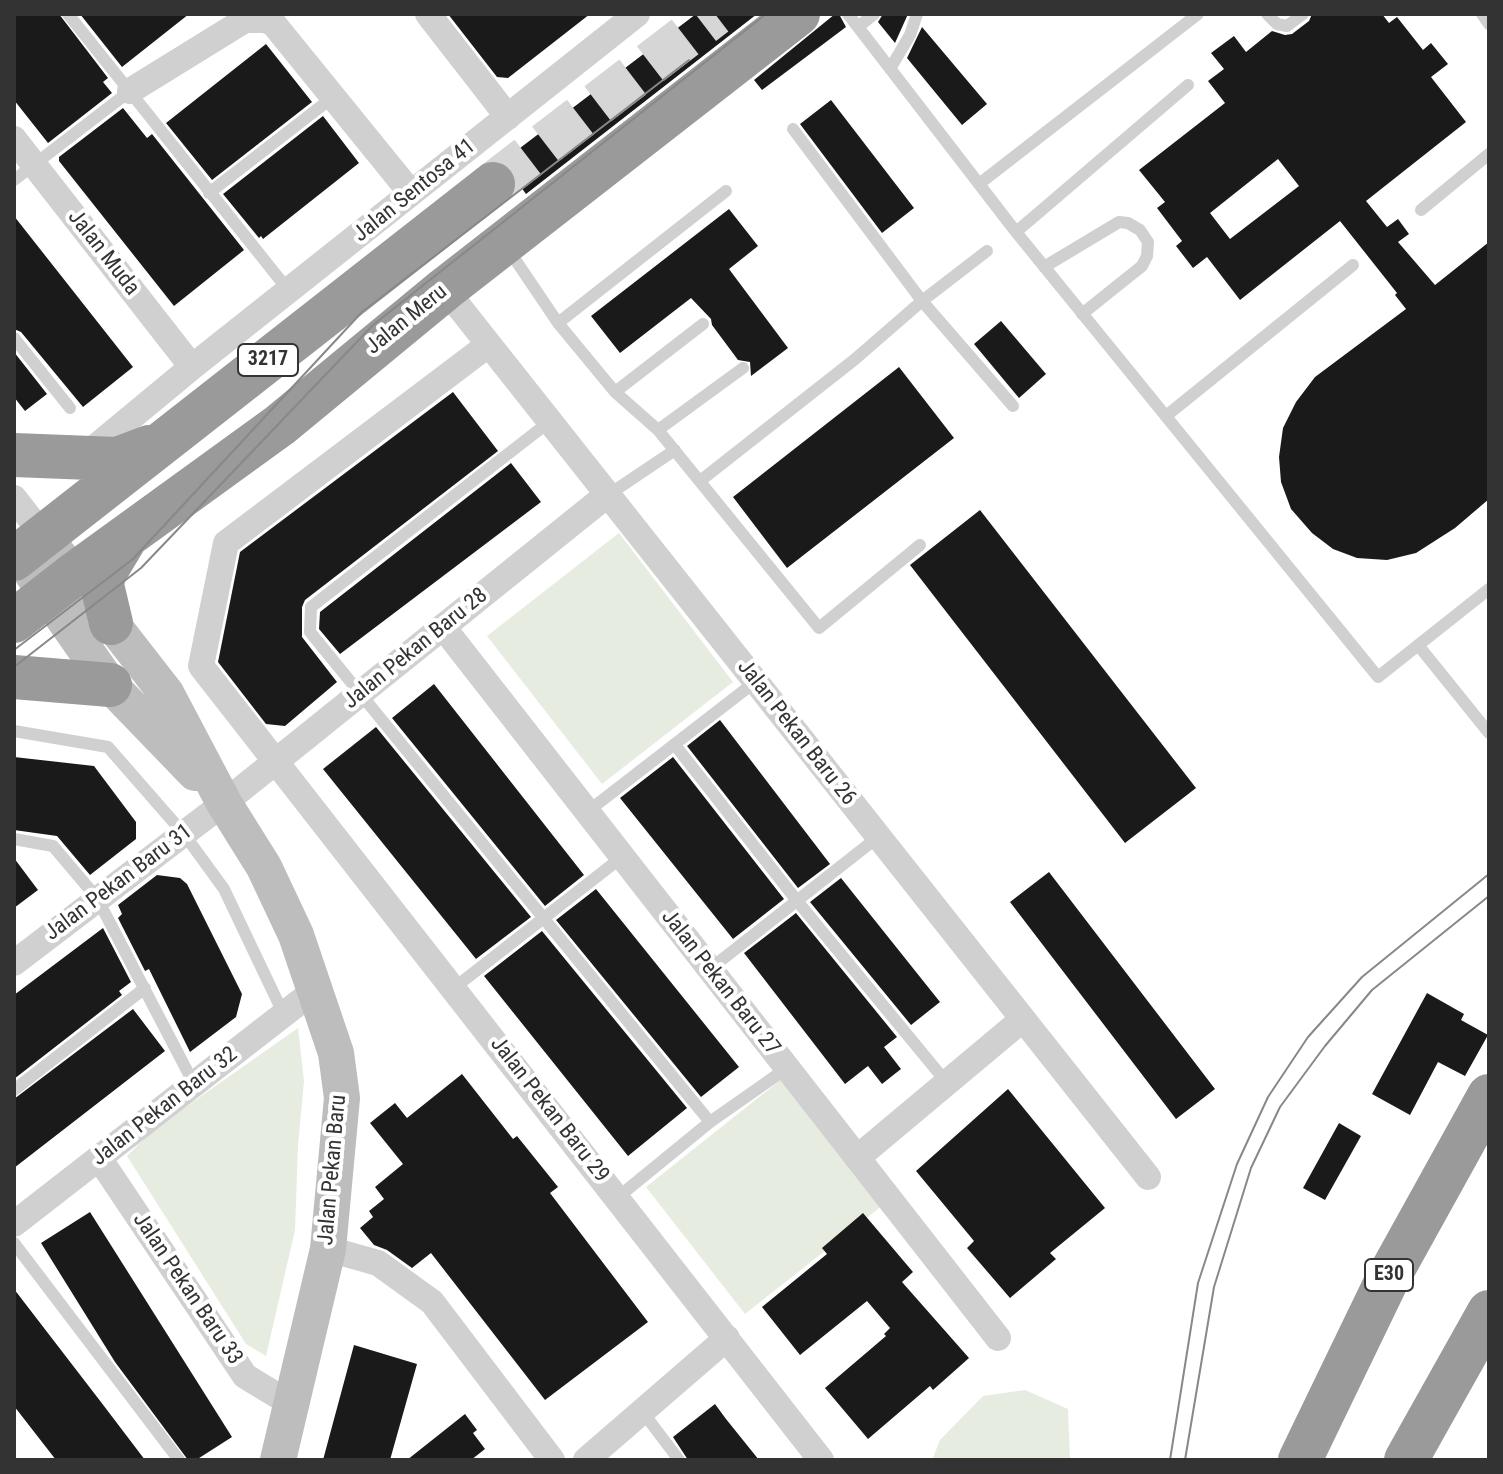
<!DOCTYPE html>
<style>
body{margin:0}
#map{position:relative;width:1503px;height:1474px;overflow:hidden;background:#fff;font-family:"Roboto Condensed",sans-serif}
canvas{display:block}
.frame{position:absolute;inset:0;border:16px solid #333;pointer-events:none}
</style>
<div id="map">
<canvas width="1503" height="1474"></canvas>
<div class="frame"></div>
</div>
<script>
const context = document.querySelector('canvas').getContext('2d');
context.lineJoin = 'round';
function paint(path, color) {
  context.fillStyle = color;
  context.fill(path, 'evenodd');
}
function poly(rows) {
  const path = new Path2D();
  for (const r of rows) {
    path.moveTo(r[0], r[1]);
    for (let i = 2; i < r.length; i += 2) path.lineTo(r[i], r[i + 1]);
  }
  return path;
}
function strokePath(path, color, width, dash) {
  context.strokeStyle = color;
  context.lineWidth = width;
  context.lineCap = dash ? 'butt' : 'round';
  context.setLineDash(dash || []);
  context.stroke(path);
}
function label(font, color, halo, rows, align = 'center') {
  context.font = font + ' "Roboto Condensed",sans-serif';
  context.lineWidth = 8;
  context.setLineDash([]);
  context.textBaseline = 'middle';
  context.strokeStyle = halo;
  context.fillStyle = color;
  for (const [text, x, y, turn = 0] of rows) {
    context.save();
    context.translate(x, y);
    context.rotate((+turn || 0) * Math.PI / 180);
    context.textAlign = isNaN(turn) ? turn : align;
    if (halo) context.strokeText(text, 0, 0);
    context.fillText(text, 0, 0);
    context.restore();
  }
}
const green = poly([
 [619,533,733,682,602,784,487,636],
 [298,1028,304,1081,298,1145,295,1230,266,1356,246,1344,127,1156,153,1130],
 [788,1074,888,1201,745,1314,646,1187],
 [1025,1390,1068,1409,1070,1460,932,1460,940,1440,983,1396]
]);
const building = poly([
 [14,14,59,14,108,78,103,82,112,93,48,143,14,100],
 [80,14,189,14,122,67],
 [448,14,590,14,508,78,497,77],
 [696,14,757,14,526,194,518,183,513,169,503,161],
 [835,14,839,14,846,27,762,90,754,80],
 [883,14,908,14,895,43,878,22],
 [1312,14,1382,14,1389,23,1397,17,1423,50,1431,43,1448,64,1431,77,1466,122,1366,201,1387,227,1398,219,1409,234,1398,242,1435,285,1489,242,1489,499,1455,528,1416,553,1387,560,1357,558,1333,549,1312,533,1291,509,1281,482,1279,457,1283,428,1296,402,1315,377,1406,309,1395,295,1397,293,1340,221,1240,300,1207,257,1193,268,1176,246,1182,241,1157,208,1165,202,1139,170,1225,103,1208,81,1224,69,1211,53,1234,36,1246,52,1272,31,1285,35,1292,34,1309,21],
 [1278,159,1299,186,1230,239,1210,213],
 [922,27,987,104,962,125,907,58],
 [266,44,312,102,212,180,166,123],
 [831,100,914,208,882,233,800,124],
 [123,108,147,138,152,134,244,250,174,306,59,161,59,157],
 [323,116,359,163,263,239,261,236,259,238,223,194],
 [729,209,758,246,729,269,788,348,751,376,750,362,738,360,712,325,711,319,691,298,620,353,591,316],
 [14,216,133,367,83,407,21,332,14,329],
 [1001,321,1046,374,1019,398,974,344],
 [14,352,47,394,25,411,14,397],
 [899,367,954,438,787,568,733,497],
 [453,392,498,451,305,600,302,607,302,637,337,682,285,726,266,724,218,662,240,552],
 [511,463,541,502,340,654,319,629,320,612],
 [980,510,1196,788,1125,843,910,565],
 [434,684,584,875,545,906,392,718],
 [720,720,830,864,798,888,687,746],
 [376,727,531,917,472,962,476,959,323,769],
 [14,757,94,766,136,822,136,839,90,875,57,836,14,830],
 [673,757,784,899,733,939,620,798],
 [14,858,38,890,14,908],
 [1049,872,1215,1089,1176,1119,1010,902],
 [157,875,180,878,187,884,242,994,236,1017,190,1052,149,969,145,971,118,918,122,914,118,905],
 [841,878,940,1002,911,1025,810,902],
 [596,889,739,1067,701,1097,556,920],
 [796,913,897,1037,884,1047,901,1069,882,1084,868,1066,845,1084,744,953],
 [103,928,131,982,119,991,122,995,14,1079,14,995],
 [542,931,687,1108,628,1156,484,976],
 [1427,993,1464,1014,1461,1020,1488,1035,1465,1076,1438,1062,1410,1115,1372,1094],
 [133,1009,165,1051,14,1168,14,1099],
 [462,1074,513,1139,517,1136,558,1187,550,1193,648,1322,545,1400,431,1253,412,1268,387,1250,374,1245,360,1228,373,1217,369,1211,384,1199,375,1187,403,1164,370,1123,395,1103,407,1118],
 [1008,1089,1105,1208,1050,1253,1056,1259,1010,1298,967,1248,974,1241,916,1171],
 [1339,1123,1361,1136,1325,1200,1303,1188],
 [90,1212,232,1437,196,1460,188,1460,115,1362,41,1243],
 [863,1213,913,1272,902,1282,969,1358,933,1390,930,1386,868,1439,825,1388,886,1336,884,1334,890,1328,867,1301,800,1355,762,1307,827,1254,822,1248],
 [14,1289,104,1406,145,1460,56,1460,14,1406],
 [354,1345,417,1364,390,1460,323,1460],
 [715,1404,726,1419,759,1460,688,1460,673,1437],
 [465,1414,477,1430,473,1433,485,1449,471,1460,407,1460]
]);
const highwayTunnel = poly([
 [493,184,715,14]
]);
const lane = poly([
 [68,14,289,291],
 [848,14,1016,232,1378,677,1489,589],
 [1267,14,1277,24,1287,26,1303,14],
 [1482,14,1489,24],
 [858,27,874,14],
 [890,69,910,35,917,14],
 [14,180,130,91],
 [979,184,1198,14],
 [209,193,333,97],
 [1421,210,1489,154],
 [1016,232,1188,85],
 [508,249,558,323,615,392,658,430,819,628,920,545],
 [987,251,922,301,1013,406],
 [1044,267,1119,222,1128,223,1140,230,1148,242,1147,256,1142,266,1082,314],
 [558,323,726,191],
 [14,338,70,408],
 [615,392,703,324],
 [1166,416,1353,265],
 [549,422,311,607,310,632,710,1122],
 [658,430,743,368],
 [700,481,854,360,922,301,793,129],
 [608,495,675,450],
 [1418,645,1489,733],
 [14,731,108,747,184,834,224,889,284,1015],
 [675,745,798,902,947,1083],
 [587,812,755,682],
 [14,839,53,846,97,898,194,1084],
 [710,969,878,837],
 [454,988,622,857],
 [14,1090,145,988],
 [617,1198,710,1122,787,1068],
 [14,1243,179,1460],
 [642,1411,679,1460]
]);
const street = poly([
 [428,14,508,117],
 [130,91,245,20,265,20,273,23,411,193],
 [14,139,192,367],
 [445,289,1148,1177],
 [488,345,226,543,201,666,821,1460],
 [81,459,192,367,637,14],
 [14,498,43,535],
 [443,627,998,1338],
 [14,963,224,803,607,495],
 [99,1158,245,1376,291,1404],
 [857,1158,1023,1019],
 [14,1224,315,990],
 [328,1249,378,1263,432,1302,552,1460],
 [586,1460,727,1338]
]);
const secondary = poly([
 [43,535,166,693,224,803,264,867,296,935,336,1053,342,1098,328,1249,278,1460],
 [19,555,110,685,195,773]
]);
const highway = poly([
 [14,455,117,459,149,447],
 [14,559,493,184],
 [14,621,73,575,280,425,445,289,798,14],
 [111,623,102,585,104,574,125,539],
 [14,677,110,685],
 [1300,1460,1387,1280,1489,1096],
 [1406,1460,1489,1312]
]);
const tram = poly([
 [14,650,133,559,362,312,689,60],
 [14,667,141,568,373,325,766,14],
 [1170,1460,1198,1283,1237,1164,1268,1097,1308,1037,1362,977,1489,874],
 [1185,1460,1214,1287,1251,1168,1280,1107,1325,1046,1372,990,1489,896]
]);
const shields = [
 [268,360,60],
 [1389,1275,48]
];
const shieldNames = [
 ["3217",268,360],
 ["E30",1389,1275]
];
const streetNames = [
 ["Jalan Sentosa 41",415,191,-39],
 ["Jalan Muda",103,253,52],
 ["Jalan Meru",407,320,-39],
 ["Jalan Pekan Baru 28",416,649,-39],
 ["Jalan Pekan Baru 26",796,733,52],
 ["Jalan Pekan Baru 31",119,883,-37],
 ["Jalan Pekan Baru 27",720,983,52],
 ["Jalan Pekan Baru 32",165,1107,-38],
 ["Jalan Pekan Baru 29",549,1110,52],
 ["Jalan Pekan Baru",333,1170,-85],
 ["Jalan Pekan Baru 33",187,1289,56]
];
paint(green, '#e6ecdf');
paint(building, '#1a1a1a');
strokePath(highwayTunnel, '#d6d6d6', 44, [44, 22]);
strokePath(lane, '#d0d0d0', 12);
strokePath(street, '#d0d0d0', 26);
strokePath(secondary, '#bdbdbd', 36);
strokePath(highway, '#9a9a9a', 44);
strokePath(tram, '#888', 2);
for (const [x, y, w] of shields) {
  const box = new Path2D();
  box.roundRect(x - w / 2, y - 16, w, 32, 6);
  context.fillStyle = '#fff';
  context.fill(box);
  strokePath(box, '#333', 2);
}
label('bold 20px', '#333', null, shieldNames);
label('22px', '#333', '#fff', streetNames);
</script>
